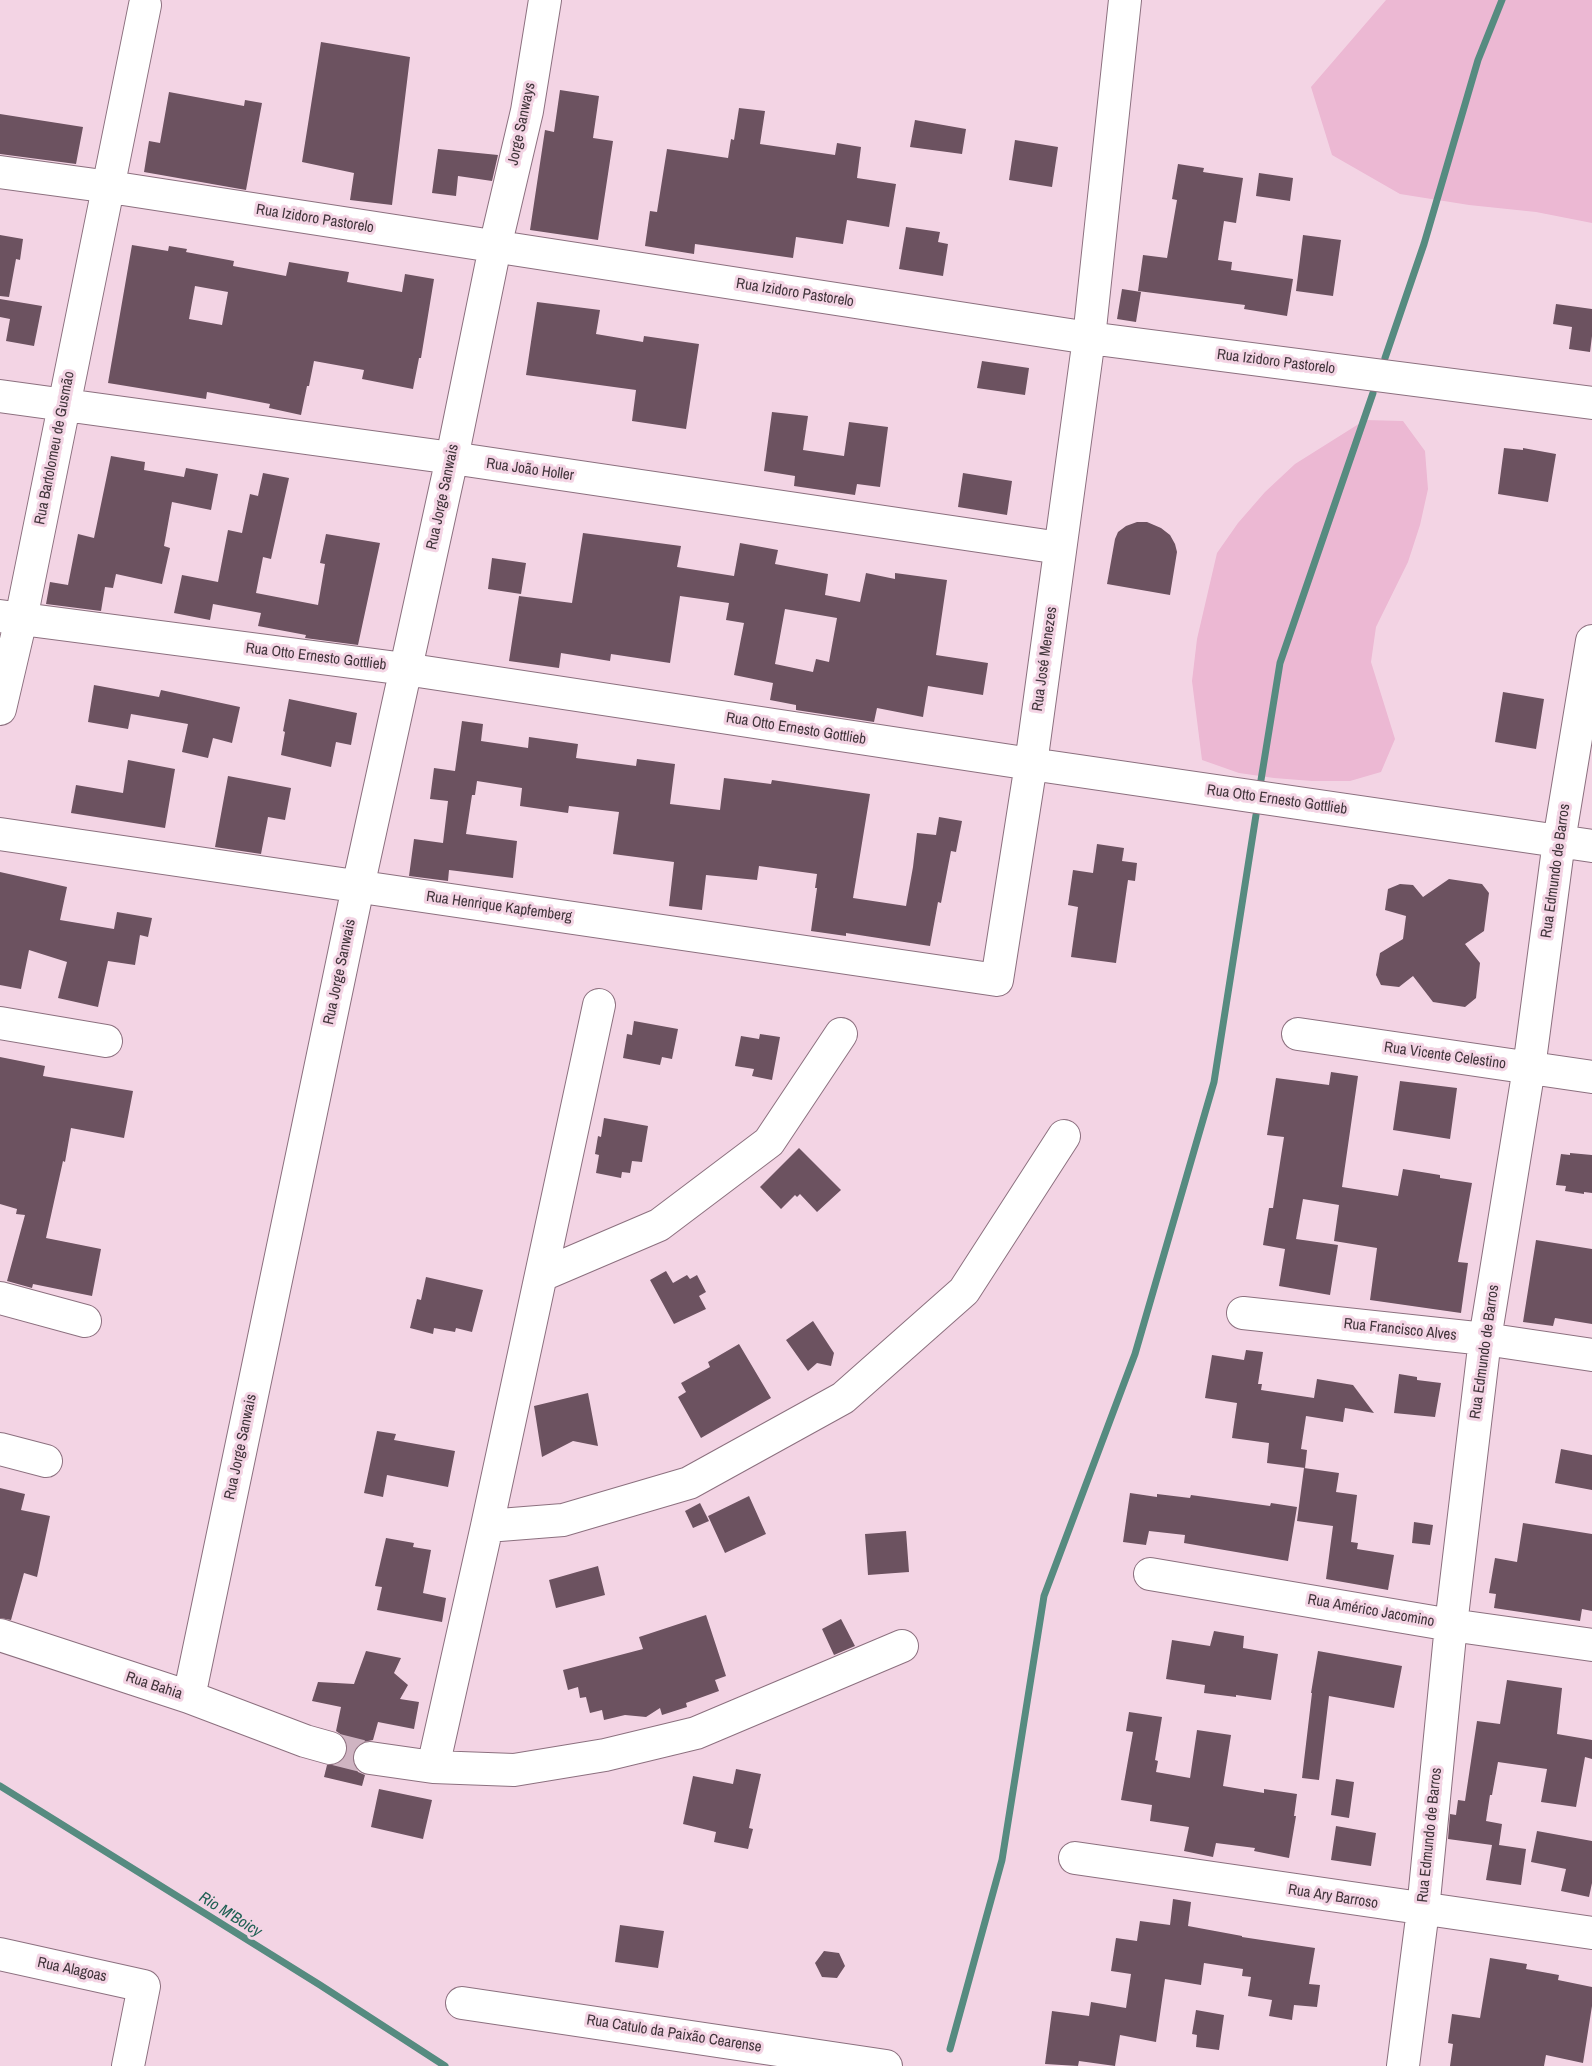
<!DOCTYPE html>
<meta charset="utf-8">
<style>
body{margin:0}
canvas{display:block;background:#f3d4e4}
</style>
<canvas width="1592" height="2066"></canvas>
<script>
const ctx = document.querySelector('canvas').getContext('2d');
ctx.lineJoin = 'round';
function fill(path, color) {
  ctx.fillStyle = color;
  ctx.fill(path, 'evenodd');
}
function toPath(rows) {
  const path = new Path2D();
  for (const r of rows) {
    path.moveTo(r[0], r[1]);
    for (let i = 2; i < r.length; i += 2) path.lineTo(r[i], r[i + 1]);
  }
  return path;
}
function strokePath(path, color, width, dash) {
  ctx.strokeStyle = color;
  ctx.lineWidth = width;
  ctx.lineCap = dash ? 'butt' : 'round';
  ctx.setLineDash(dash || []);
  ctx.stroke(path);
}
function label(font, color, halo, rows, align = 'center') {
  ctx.font = font + ' "Archivo Narrow",sans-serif';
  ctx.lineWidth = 6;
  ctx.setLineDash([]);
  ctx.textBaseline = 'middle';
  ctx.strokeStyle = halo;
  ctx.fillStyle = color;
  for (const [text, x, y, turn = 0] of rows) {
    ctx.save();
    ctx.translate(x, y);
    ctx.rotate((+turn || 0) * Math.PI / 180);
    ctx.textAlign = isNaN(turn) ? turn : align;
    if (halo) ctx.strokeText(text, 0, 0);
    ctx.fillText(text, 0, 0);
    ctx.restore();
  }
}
fill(toPath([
 [1386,0,1592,0,1592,223,1536,212,1469,205,1400,194,1332,155,1311,87],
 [1365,420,1403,421,1425,451,1428,489,1420,525,1408,562,1376,627,1371,662,1395,739,1381,772,1350,781,1312,781,1274,778,1239,773,1202,760,1192,681,1197,639,1217,553,1238,523,1265,492,1295,464]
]), '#ecb8d3');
strokePath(toPath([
 [1385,358,1424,244,1478,60,1502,0],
 [1261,780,1280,663,1373,393],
 [0,1786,320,1985,445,2066],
 [950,2049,1002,1860,1044,1596,1135,1354,1214,1082,1256,815]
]), '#568b80', 7);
fill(toPath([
 [321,42,410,57,392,205,350,200,354,173,302,162],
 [560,90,599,96,593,138,613,141,598,240,530,230,545,130,554,132],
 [169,92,244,106,245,100,262,103,246,190,144,172,149,141,160,143],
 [739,108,765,111,760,144,835,155,837,143,861,147,857,178,896,184,889,227,847,220,843,244,796,237,793,258,695,244,694,254,645,246,650,211,657,212,667,149,728,158,731,139,734,140],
 [0,114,83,127,76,164,0,154],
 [915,120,966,129,962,154,910,147],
 [1015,140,1058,147,1052,187,1009,180],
 [438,149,498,155,492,181,458,176,456,196,432,193],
 [1178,164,1204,168,1203,172,1243,178,1236,223,1224,221,1218,260,1232,262,1231,270,1293,279,1287,316,1244,309,1245,305,1138,291,1143,255,1167,258,1177,200,1172,199],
 [1259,173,1293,178,1290,201,1256,196],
 [906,227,940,232,938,242,948,244,943,276,899,269],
 [0,235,23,239,20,260,16,259,9,297,0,296],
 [1303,235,1341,240,1333,296,1296,291],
 [132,245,168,251,169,246,187,249,186,252,234,261,233,266,286,276,289,262,330,269,349,272,347,282,402,292,405,274,434,279,421,358,419,358,413,389,362,379,364,370,314,361,309,386,307,386,301,415,269,408,270,404,207,392,206,399,108,383],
 [195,286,228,292,222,325,189,319],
 [1122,289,1141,292,1136,322,1117,319],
 [0,299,42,306,34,346,6,341,10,319,0,317],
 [537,302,600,310,596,334,643,342,644,336,699,344,686,429,632,421,636,390,526,375],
 [1556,304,1592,309,1592,336,1590,352,1569,349,1572,327,1553,324],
 [982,361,1029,368,1025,395,977,388],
 [772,412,808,416,803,450,844,456,849,422,888,427,880,487,857,484,855,495,794,486,795,476,764,471],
 [1504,448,1523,450,1523,448,1556,454,1548,502,1498,494],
 [111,456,145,462,144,470,184,477,186,468,218,474,211,510,172,502,164,546,170,548,162,584,116,574,113,588,105,587,101,611,46,604,50,582,68,585,78,534,94,538],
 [263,473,289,478,271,559,263,557,256,593,318,605,325,564,320,563,326,534,380,543,358,645,305,638,306,635,258,626,261,613,213,604,210,620,174,613,182,575,218,582,228,530,242,533,250,494,258,496],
 [963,473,1012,481,1007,515,958,507],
 [1137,522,1147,522,1161,528,1170,535,1175,544,1177,552,1170,595,1107,584,1115,539,1118,532,1126,526],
 [583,533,681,546,677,567,734,576,740,543,778,550,775,564,828,574,825,595,860,602,866,573,895,579,895,573,947,580,936,655,988,663,983,695,928,686,923,717,877,708,874,722,796,710,796,705,770,700,773,683,734,675,744,623,726,620,729,603,680,596,670,663,611,654,610,661,561,653,559,668,509,661,519,596,572,603],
 [785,609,837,618,829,662,816,659,813,672,775,664],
 [492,558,526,563,521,594,488,589],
 [94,685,159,697,161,690,240,707,232,743,213,738,208,758,182,752,188,724,131,714,128,729,88,722],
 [1503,692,1544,699,1536,749,1495,742],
 [289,699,357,713,351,745,336,742,331,767,281,755,285,732,283,731],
 [462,721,483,724,481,741,528,748,529,737,578,744,576,758,636,766,637,759,675,764,670,804,720,810,724,778,771,784,772,780,870,794,853,898,906,906,913,867,917,833,936,835,939,817,962,821,956,852,951,851,941,903,938,902,930,946,846,933,846,936,811,931,817,888,815,888,817,874,759,866,757,880,706,875,702,910,669,906,674,862,613,854,619,812,569,806,568,813,520,806,522,788,477,781,475,795,472,795,466,834,517,841,513,878,449,870,448,881,409,876,414,839,443,843,448,801,430,799,434,768,455,771],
 [128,760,175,769,165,828,71,813,76,785,123,793],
 [228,776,291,788,285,820,268,817,261,854,215,847],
 [1097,844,1124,848,1122,861,1137,863,1135,881,1128,880,1116,963,1071,957,1078,907,1068,905,1073,870,1093,873],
 [0,872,67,887,60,920,114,929,117,912,152,918,148,937,140,935,135,965,108,961,98,1007,58,998,67,962,29,950,21,989,0,985],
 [1449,879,1482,884,1489,893,1484,931,1465,944,1480,963,1476,998,1465,1007,1433,1002,1413,976,1399,987,1381,985,1376,975,1380,953,1403,939,1406,916,1385,910,1388,889,1400,884,1413,885,1423,897],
 [634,1021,678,1029,672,1059,662,1057,660,1065,623,1058,627,1034,632,1035],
 [760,1034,780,1037,772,1080,752,1076,754,1069,735,1066,741,1036,759,1039],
 [0,1057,45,1066,43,1076,133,1091,124,1138,71,1128,65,1162,63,1161,46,1238,101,1249,92,1296,33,1284,32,1288,7,1281,25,1215,16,1214,17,1209,0,1204],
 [1331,1072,1358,1076,1342,1187,1398,1196,1403,1169,1440,1175,1440,1178,1472,1183,1458,1262,1468,1263,1461,1313,1370,1300,1377,1248,1334,1241,1339,1205,1303,1199,1296,1239,1338,1245,1330,1295,1279,1286,1285,1249,1263,1245,1269,1208,1273,1208,1284,1137,1267,1135,1276,1078,1329,1085],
 [1400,1081,1457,1088,1450,1139,1393,1130],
 [604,1118,648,1126,642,1162,632,1161,630,1173,622,1172,621,1178,596,1173,599,1155,595,1154,598,1136,601,1137],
 [799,1148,841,1190,817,1212,800,1194,797,1197,795,1195,781,1209,760,1187],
 [1570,1153,1592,1155,1592,1193,1584,1192,1584,1194,1565,1191,1566,1186,1556,1185,1561,1154,1570,1155],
 [1536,1240,1592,1249,1592,1324,1555,1318,1553,1326,1523,1322],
 [666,1271,673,1283,687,1275,690,1279,697,1275,706,1292,699,1296,706,1309,674,1324,650,1280],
 [426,1277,483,1290,472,1332,456,1328,455,1332,434,1328,433,1334,410,1328,417,1299,421,1300],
 [813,1321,834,1353,831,1366,817,1363,808,1371,786,1340],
 [739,1344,771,1398,701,1438,678,1397,686,1392,681,1383,710,1367,708,1362],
 [1246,1350,1263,1352,1258,1384,1262,1384,1261,1390,1314,1398,1317,1379,1353,1385,1374,1413,1345,1408,1343,1422,1306,1416,1301,1449,1307,1450,1305,1468,1267,1463,1269,1443,1232,1438,1237,1403,1205,1398,1212,1355,1244,1360],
 [1399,1374,1417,1377,1417,1380,1441,1383,1435,1417,1394,1413],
 [588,1393,598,1446,573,1441,542,1457,534,1406],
 [377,1431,396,1434,394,1440,455,1451,448,1487,387,1475,383,1497,364,1493],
 [1561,1449,1592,1455,1592,1490,1555,1483],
 [1304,1468,1339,1473,1336,1492,1357,1495,1351,1542,1358,1543,1357,1549,1394,1555,1388,1590,1326,1579,1333,1526,1297,1521],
 [0,1488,25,1494,21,1510,50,1516,37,1577,24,1573,11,1620,0,1618],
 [1130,1493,1157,1497,1157,1494,1190,1498,1191,1495,1270,1506,1271,1503,1297,1507,1288,1561,1184,1543,1185,1535,1149,1531,1146,1545,1123,1542],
 [749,1496,766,1534,725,1553,708,1516],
 [700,1503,709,1521,693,1528,685,1511],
 [1414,1522,1433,1525,1430,1545,1412,1543],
 [1523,1523,1592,1534,1592,1611,1582,1609,1580,1621,1494,1608,1496,1594,1489,1593,1495,1558,1517,1562],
 [906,1531,909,1572,868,1575,865,1534],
 [386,1538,414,1543,413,1547,431,1550,423,1593,446,1598,442,1622,377,1610,382,1587,375,1586],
 [598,1566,605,1595,556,1608,549,1580],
 [706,1615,726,1676,715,1680,719,1691,686,1703,687,1707,662,1715,660,1708,646,1717,625,1715,604,1720,602,1710,590,1713,586,1697,580,1698,578,1687,568,1690,563,1670,643,1649,639,1637],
 [841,1619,855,1646,834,1655,822,1629],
 [1214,1631,1244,1636,1243,1648,1278,1654,1271,1700,1236,1695,1236,1697,1204,1693,1205,1685,1166,1679,1172,1640,1210,1646],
 [366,1651,401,1658,394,1673,408,1685,400,1699,419,1702,414,1729,378,1722,373,1740,363,1742,356,1747,352,1756,353,1764,358,1772,365,1775,362,1786,324,1777,327,1765,335,1765,343,1760,347,1752,348,1744,343,1736,336,1731,341,1707,312,1701,318,1682,354,1684],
 [1318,1651,1402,1666,1394,1708,1329,1696,1319,1780,1302,1778,1312,1693,1311,1693],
 [1507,1680,1562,1688,1557,1734,1592,1740,1592,1759,1585,1757,1576,1807,1541,1802,1547,1769,1498,1762,1492,1795,1490,1795,1486,1821,1502,1824,1499,1845,1526,1849,1521,1885,1486,1880,1492,1845,1448,1839,1450,1814,1456,1815,1458,1800,1465,1801,1477,1721,1500,1724],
 [1129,1712,1162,1717,1155,1760,1158,1761,1156,1772,1190,1778,1197,1730,1231,1735,1223,1786,1264,1793,1264,1789,1297,1794,1294,1816,1296,1816,1289,1858,1254,1851,1255,1848,1216,1843,1213,1857,1184,1851,1189,1827,1150,1821,1152,1805,1121,1800,1133,1732,1126,1731],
 [736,1769,761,1774,749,1828,753,1829,748,1849,714,1842,716,1832,683,1824,693,1776,733,1784],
 [1336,1779,1354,1782,1349,1818,1331,1815],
 [379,1789,432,1800,423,1839,371,1827],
 [1336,1826,1376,1833,1371,1866,1331,1860],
 [1537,1831,1592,1841,1592,1883,1589,1897,1561,1891,1566,1869,1531,1862],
 [1173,1899,1191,1902,1188,1926,1242,1936,1242,1937,1315,1948,1309,1984,1320,1985,1317,2007,1294,2005,1292,2020,1269,2016,1272,2000,1248,1996,1251,1977,1242,1976,1243,1969,1204,1963,1201,1985,1165,1979,1156,2042,1120,2035,1115,2066,1079,2061,1078,2066,1045,2064,1052,2011,1089,2016,1091,2002,1126,2008,1131,1974,1111,1971,1116,1938,1137,1941,1140,1921,1170,1925],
 [620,1925,664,1931,658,1968,615,1962],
 [824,1951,839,1953,845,1966,837,1978,822,1977,815,1963],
 [1490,1958,1527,1964,1526,1969,1559,1975,1558,1980,1592,1987,1592,2006,1583,2063,1546,2055,1544,2066,1450,2066,1453,2044,1448,2043,1452,2014,1480,2018],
 [1196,2010,1224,2015,1219,2050,1196,2047,1197,2035,1192,2034]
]), '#6c5260');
strokePath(toPath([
 [330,1748,370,1758]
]), '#cfb4c2', 32, [32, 16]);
const minor = toPath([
 [0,172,110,187,1089,338,1592,403],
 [0,396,452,458,1060,548],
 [0,616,405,669,1031,764,1592,846],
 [0,709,21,619,145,5],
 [0,834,997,980,1031,764,1089,338,1125,0],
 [0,1023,106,1041],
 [1298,1034,1592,1077],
 [542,1275,659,1225,769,1142,841,1034],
 [0,1298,85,1321],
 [1243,1313,1485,1339,1592,1355],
 [0,1449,46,1461],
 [487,1526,563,1520,689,1483,843,1398,964,1291,1064,1136],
 [1150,1574,1451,1625,1592,1645],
 [0,1635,189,1697,305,1741,330,1748],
 [189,1697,358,887,452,458,495,247,527,111,545,0],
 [370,1758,433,1767,514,1770,605,1755,696,1733,902,1646],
 [433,1767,487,1526,599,1005],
 [1075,1858,1592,1933],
 [0,1954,144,1986,128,2066],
 [462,2003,886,2066],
 [1403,2066,1423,1910,1451,1625,1485,1339,1529,1068,1559,841,1592,641]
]);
strokePath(minor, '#8c707f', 34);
strokePath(minor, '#fff', 32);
label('15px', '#40343a', '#f3d4e4', [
 ["Jorge Sanways",522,124,-78],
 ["Rua Izidoro Pastorelo",315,219,9],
 ["Rua Izidoro Pastorelo",795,293,9],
 ["Rua Izidoro Pastorelo",1276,362,7],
 ["Rua Bartolomeu de Gusmão",55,448,-79],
 ["Rua João Holler",530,470,8],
 ["Rua Jorge Sanwais",443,497,-78],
 ["Rua Otto Ernesto Gottlieb",316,657,7],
 ["Rua José Menezes",1045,659,-82],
 ["Rua Otto Ernesto Gottlieb",796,729,9],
 ["Rua Otto Ernesto Gottlieb",1277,800,8],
 ["Rua Edmundo de Barros",1556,871,-82],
 ["Rua Henrique Kapfemberg",499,907,8],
 ["Rua Jorge Sanwais",340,972,-78],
 ["Rua Vicente Celestino",1445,1056,8],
 ["Rua Francisco Alves",1400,1330,6],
 ["Rua Edmundo de Barros",1485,1352,-82],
 ["Rua Jorge Sanwais",241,1447,-78],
 ["Rua Américo Jacomino",1371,1611,10],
 ["Rua Bahia",154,1686,18],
 ["Rua Edmundo de Barros",1430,1835,-84],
 ["Rua Ary Barroso",1333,1897,9],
 ["Rua Alagoas",72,1970,12],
 ["Rua Catulo da Paixão Cearense",674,2034,9]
]);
label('italic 16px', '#1e6053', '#f3d4e4', [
 ["Rio M'Boicy",230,1915,32]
]);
</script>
